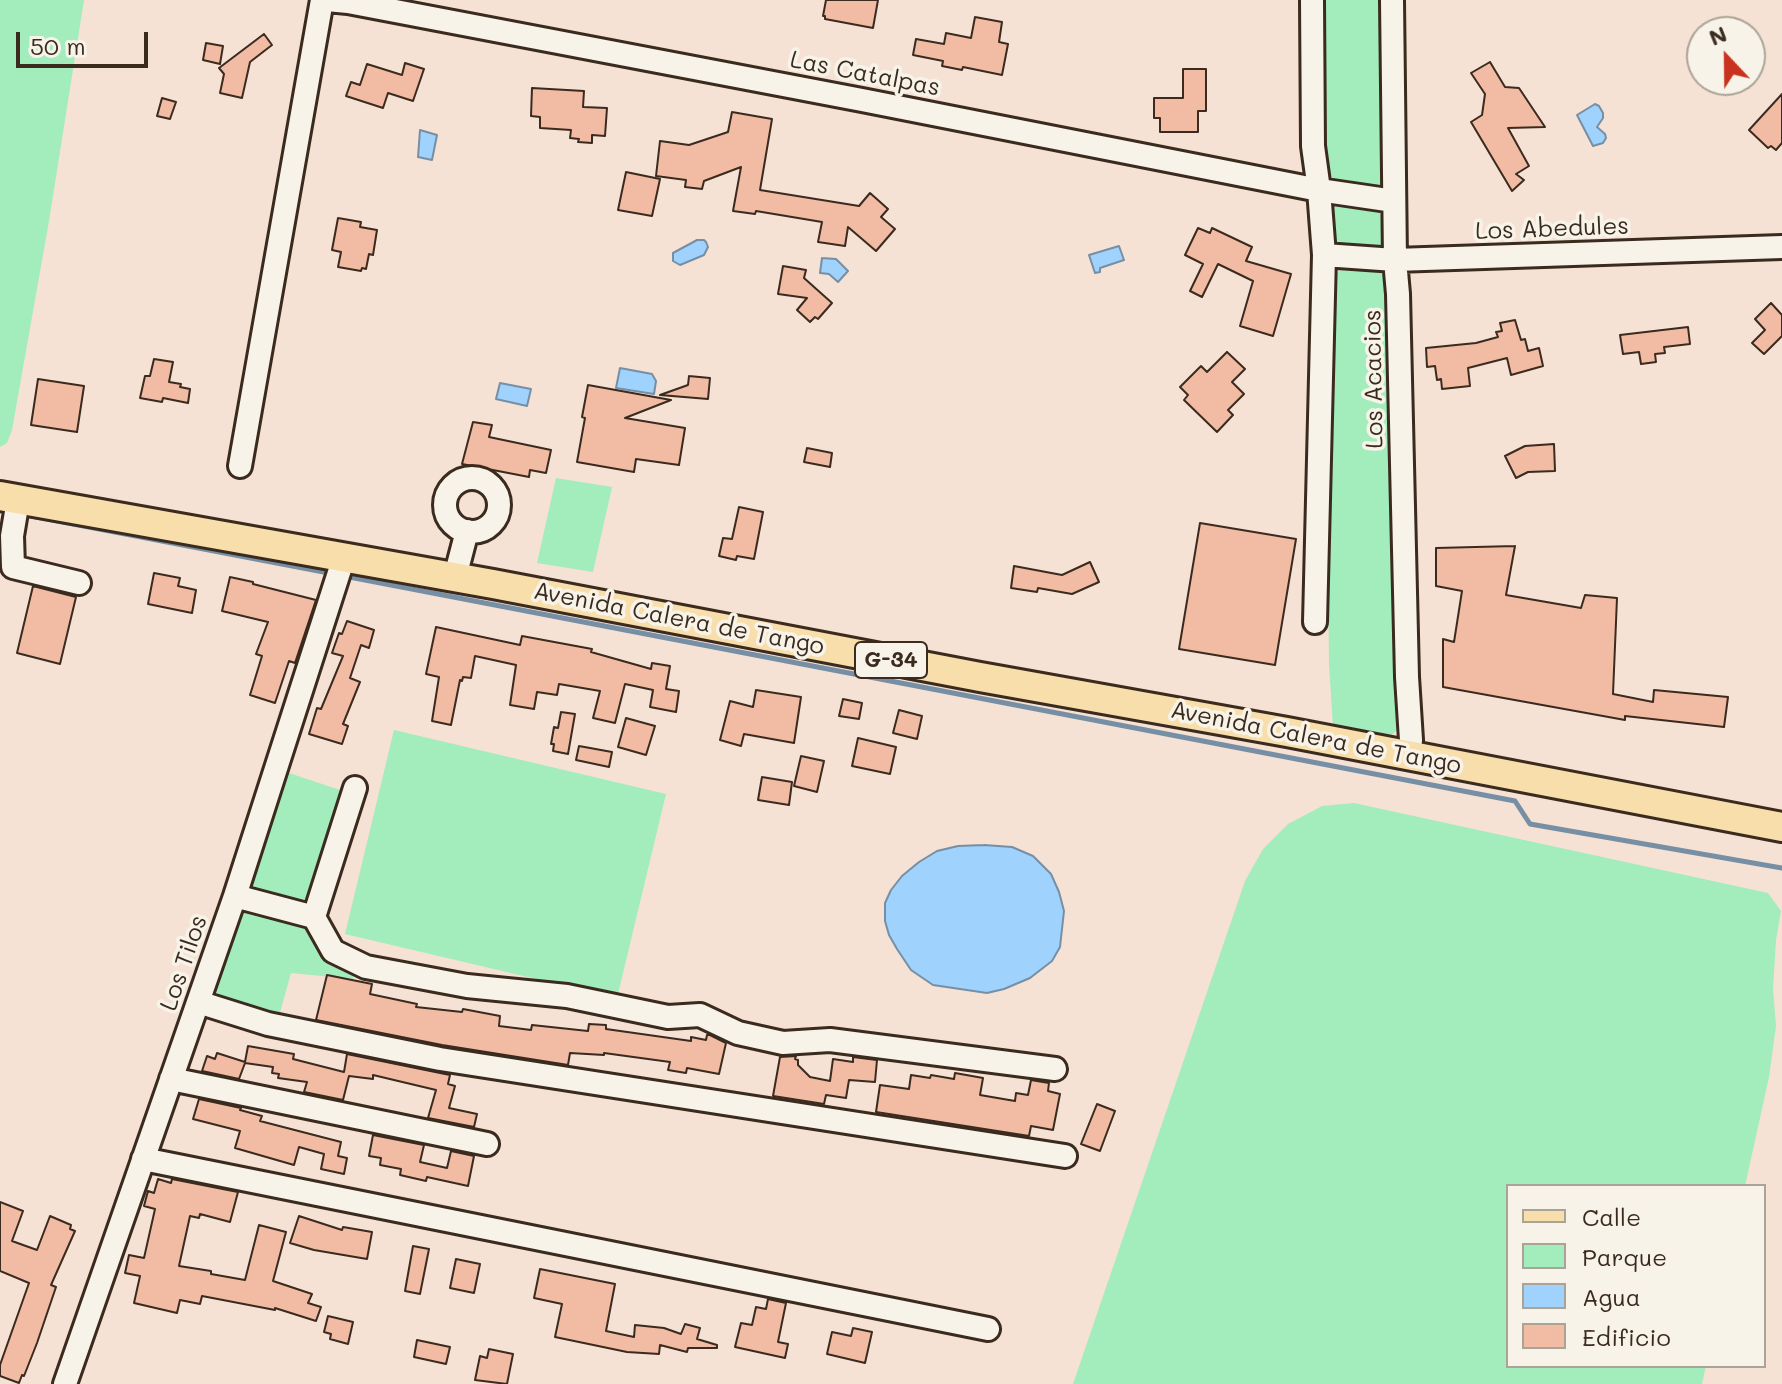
<!DOCTYPE html>
<style>
body{margin:0}
#map{position:relative;width:1782px;height:1384px;overflow:hidden;background:#f5e2d4;font-family:Mali,sans-serif}
canvas{display:block}
.legend{position:absolute;left:1506px;top:1184px;width:260px;height:184px;box-sizing:border-box;background:#f7f3e8;border:2px solid #aca397;margin:0;padding:10px 14px;list-style:none;font-size:24px;color:#3b2a1e}
.legend li{display:flex;align-items:center;gap:16px;height:40px}
.legend b{width:40px;border:2px solid #aca397}
.north{position:absolute;left:1686px;top:16px;width:80px;height:80px;box-sizing:border-box;background:#f7f3e8;border:2px solid #aca397;border-radius:50%;rotate:338deg;font-size:22px;font-weight:700;line-height:32px;text-align:center;color:#3b2a1e}
.north::after{content:'';display:block;margin:auto;width:28px;height:36px;background:#c8321e;clip-path:polygon(50% 0,100% 100%,50% 72%,0 100%)}
.scale{position:absolute;left:16px;top:32px;width:132px;height:36px;box-sizing:border-box;border:4px solid #3b2a1e;border-top:0;padding-left:10px;font-size:24px;line-height:28px;white-space:nowrap;color:#3b2a1e;-webkit-text-stroke:6px #f7f3e8;paint-order:stroke}
</style>
<div id="map">
<canvas width="1782" height="1384"></canvas>
<ul class="legend">
<li><b style="height:10px;background:#f8deab"></b>Calle</li>
<li><b style="height:22px;background:#a3ecbb"></b>Parque</li>
<li><b style="height:22px;background:#9fd2fd"></b>Agua</li>
<li><b style="height:22px;background:#f1bba4"></b>Edificio</li>
</ul>
<div class="north">N</div>
<div class="scale">50 m</div>
</div>
<script>
const ctx = document.querySelector('canvas').getContext('2d');
ctx.lineJoin = 'round';
function fill(path, color) {
  ctx.fillStyle = color;
  ctx.fill(path, 'evenodd');
}
function toPath(rows) {
  const path = new Path2D();
  for (const r of rows) {
    if (r.length === 3) {
      path.moveTo(r[0] + r[2], r[1]);
      path.arc(r[0], r[1], r[2], 0, 2 * Math.PI);
      continue;
    }
    path.moveTo(r[0], r[1]);
    for (let i = 2; i < r.length; i += 2) path.lineTo(r[i], r[i + 1]);
  }
  return path;
}
function strokePath(path, color, width, dash) {
  ctx.strokeStyle = color;
  ctx.lineWidth = width;
  ctx.lineCap = dash ? 'butt' : 'round';
  ctx.setLineDash(dash || []);
  ctx.stroke(path);
}
function label(font, color, halo, rows, align = 'center') {
  ctx.font = font + ' Mali,sans-serif';
  ctx.lineWidth = 7;
  ctx.setLineDash([]);
  ctx.textBaseline = 'middle';
  ctx.strokeStyle = halo;
  ctx.fillStyle = color;
  for (const [text, x, y, turn = 0] of rows) {
    ctx.save();
    ctx.translate(x, y);
    ctx.rotate((+turn || 0) * Math.PI / 180);
    ctx.textAlign = isNaN(turn) ? turn : align;
    if (halo) ctx.strokeText(text, 0, 0);
    ctx.fillText(text, 0, 0);
    ctx.restore();
  }
}
fill(toPath([
 [0,0,84,0,49,221,12,430,7,443,0,447],
 [1315,0,1387,0,1391,180,1383,189,1330,182,1326,178],
 [1340,204,1371,207,1378,211,1386,219,1388,245,1379,250,1337,245,1332,243,1330,209],
 [1352,264,1375,268,1389,279,1400,727,1393,734,1386,737,1333,727,1329,664,1325,290,1332,275],
 [556,478,612,487,593,572,537,563],
 [394,730,666,794,617,998,345,934],
 [289,773,343,791,307,924,323,957,354,966,353,979,291,973,279,1016,249,1010,215,992],
 [1354,803,1768,893,1781,911,1776,940,1773,989,1776,1026,1769,1077,1745,1186,1508,1186,1508,1366,1706,1366,1702,1384,1073,1384,1245,881,1263,849,1288,824,1322,806]
]), '#a3ecbb');
const water = toPath([
 [1595,104,1599,106,1603,113,1603,118,1597,127,1605,134,1606,138,1603,143,1593,146,1577,115,1595,104],
 [420,130,437,135,432,160,418,157,420,130],
 [697,240,704,240,706,242,708,247,704,255,680,265,673,261,673,253,697,240],
 [1119,246,1124,260,1100,268,1100,272,1095,273,1089,255,1119,246],
 [822,258,836,259,848,271,838,282,829,274,820,273,822,258],
 [620,368,652,374,656,381,654,394,616,388,620,368],
 [500,383,531,389,527,406,496,399,500,383],
 [984,845,1012,847,1033,856,1051,874,1059,892,1064,911,1060,947,1052,961,1030,978,1004,989,987,993,933,985,911,970,897,949,889,935,885,921,885,903,891,890,902,876,919,862,937,851,958,846,984,845]
]);
fill(water, '#9fd2fd');
strokePath(water, '#778fa4', 2);
strokePath(toPath([
 [26,515,334,574],
 [344,576,1515,801,1530,824,1782,868]
]), '#778fa4', 5);
const building = toPath([
 [826,0,878,0,873,28,825,19,825,16,823,16,826,0],
 [975,17,1002,22,999,42,1008,44,1002,75,963,67,962,70,942,66,943,61,913,55,916,39,944,44,946,33,971,38,975,17],
 [264,34,272,45,250,62,242,98,220,93,224,74,219,68,264,34],
 [206,43,223,46,220,64,203,60,206,43],
 [1490,62,1505,87,1519,88,1545,127,1508,128,1529,166,1516,174,1524,180,1512,191,1471,122,1482,115,1485,94,1471,73,1490,62],
 [405,63,424,69,413,101,388,93,383,108,346,96,351,82,360,85,367,64,402,75,405,63],
 [1183,69,1206,69,1206,111,1198,111,1198,132,1160,132,1160,118,1154,118,1154,98,1183,98,1183,69],
 [532,88,584,91,583,107,607,108,605,136,592,135,592,143,578,142,579,139,570,138,571,130,540,128,540,117,531,116,532,88],
 [1782,94,1782,143,1776,150,1771,146,1768,148,1749,130,1782,94],
 [162,98,176,102,170,119,157,116,162,98],
 [732,112,772,119,760,190,859,206,870,193,888,209,881,217,895,229,876,251,848,227,845,246,818,242,822,222,756,211,755,214,733,211,741,167,704,181,702,189,685,187,686,180,656,176,660,141,689,145,728,132,732,112],
 [626,172,660,179,652,216,618,210,626,172],
 [338,218,361,222,360,227,377,230,373,255,369,254,366,269,362,268,361,271,338,267,341,252,332,250,338,218],
 [1198,228,1210,233,1212,228,1252,247,1246,261,1291,274,1273,336,1240,326,1253,281,1218,264,1202,297,1190,291,1203,264,1185,255,1198,228],
 [783,266,806,270,804,278,832,303,818,319,815,317,810,322,797,310,807,298,778,294,783,266],
 [1771,303,1782,315,1782,336,1764,354,1752,343,1765,330,1755,319,1771,303],
 [1515,320,1521,340,1525,339,1528,351,1539,348,1543,366,1511,375,1507,358,1468,368,1470,386,1442,389,1441,379,1437,380,1435,366,1427,367,1426,348,1476,343,1498,337,1496,332,1502,331,1500,323,1515,320],
 [1688,327,1690,344,1664,347,1665,353,1655,354,1656,362,1641,364,1639,352,1623,354,1620,335,1688,327],
 [1227,352,1245,369,1232,382,1244,394,1228,410,1233,415,1217,432,1184,400,1188,395,1180,387,1201,366,1207,372,1227,352],
 [154,359,173,362,169,382,181,384,180,387,190,389,188,403,163,398,162,402,140,398,145,376,150,376,154,359],
 [689,376,710,378,708,399,660,395,688,385,689,376],
 [38,379,84,386,77,432,31,425,38,379],
 [588,385,671,400,625,418,685,428,679,465,636,459,634,472,577,462,585,418,582,417,588,385],
 [473,422,492,425,489,437,551,450,546,473,530,470,529,477,462,464,473,422],
 [1554,444,1555,471,1528,472,1516,478,1505,456,1525,446,1554,444],
 [807,448,832,453,830,467,804,462,807,448],
 [739,507,763,512,754,559,737,556,736,560,719,556,723,538,732,539,739,507],
 [1200,523,1296,539,1275,665,1179,649,1200,523],
 [1515,546,1506,595,1581,608,1585,595,1617,598,1613,694,1653,702,1654,690,1728,697,1724,727,1625,716,1625,720,1443,687,1443,639,1454,642,1462,591,1436,586,1436,548,1515,546],
 [1090,562,1099,582,1072,594,1038,588,1037,592,1011,588,1014,566,1062,575,1090,562],
 [154,573,180,578,178,586,196,590,192,613,148,604,154,573],
 [230,577,253,582,253,584,316,600,295,663,289,661,275,703,250,695,262,656,256,654,268,622,222,611,230,577],
 [33,586,76,597,60,664,17,653,33,586],
 [347,621,374,630,369,648,361,645,350,678,360,682,343,724,348,726,342,744,309,734,317,708,321,709,343,656,332,653,339,633,342,634,347,621],
 [436,627,520,645,522,636,592,649,591,652,651,669,652,663,670,666,666,689,679,691,676,712,650,707,653,690,625,684,615,723,593,718,600,691,559,684,557,695,537,692,534,709,510,705,516,665,475,656,471,678,463,677,462,681,460,680,451,725,432,721,439,677,426,674,436,627],
 [756,690,801,697,794,743,744,734,741,746,720,740,730,701,753,707,756,690],
 [843,699,862,703,859,719,839,716,843,699],
 [899,710,922,716,917,739,893,733,899,710],
 [561,712,575,714,568,754,553,751,554,744,551,744,554,727,558,728,561,712],
 [626,718,655,726,646,755,618,747,626,718],
 [858,738,896,747,890,774,852,766,858,738],
 [579,746,612,752,609,767,576,760,579,746],
 [801,756,824,761,817,792,794,786,801,756],
 [762,777,792,782,789,805,758,800,762,777],
 [327,975,372,984,370,994,417,1004,416,1007,462,1012,463,1009,500,1016,499,1026,531,1030,532,1025,588,1031,589,1024,606,1025,606,1029,691,1041,691,1037,706,1040,707,1035,710,1035,726,1043,719,1074,687,1068,686,1073,668,1070,670,1062,604,1053,604,1055,570,1053,568,1065,442,1045,316,1020,327,975],
 [248,1046,294,1054,293,1059,344,1072,347,1054,450,1075,448,1084,455,1086,449,1108,477,1114,474,1127,428,1118,436,1090,373,1075,373,1079,349,1076,343,1100,304,1092,307,1082,278,1078,279,1074,272,1073,273,1067,245,1063,239,1079,202,1071,207,1056,215,1059,217,1053,245,1062,248,1046],
 [796,1056,795,1059,798,1060,798,1065,810,1077,830,1081,833,1059,853,1062,853,1057,877,1060,875,1082,849,1080,846,1098,826,1095,824,1104,773,1096,780,1057,796,1056],
 [955,1073,983,1078,980,1095,1015,1101,1016,1093,1028,1095,1031,1080,1049,1083,1048,1091,1060,1094,1053,1130,1031,1126,1029,1136,876,1112,880,1085,909,1089,911,1075,930,1078,931,1075,954,1079,955,1073],
 [199,1099,241,1108,240,1110,262,1116,260,1121,341,1142,338,1156,347,1158,344,1174,321,1169,324,1154,299,1147,294,1165,235,1148,240,1131,193,1119,199,1099],
 [1097,1104,1115,1111,1100,1151,1081,1144,1097,1104],
 [373,1135,424,1145,420,1162,447,1168,451,1151,474,1156,468,1186,427,1177,426,1181,400,1175,401,1169,380,1165,381,1158,369,1156,373,1135],
 [158,1179,171,1183,172,1179,238,1192,230,1222,200,1214,199,1218,190,1216,179,1266,211,1271,211,1274,245,1280,259,1225,286,1232,273,1281,312,1294,308,1303,321,1307,316,1321,275,1308,275,1310,202,1296,200,1304,180,1300,177,1313,134,1303,140,1276,125,1273,129,1255,144,1258,155,1209,144,1206,148,1191,154,1193,158,1179],
 [0,1202,23,1211,12,1241,37,1250,50,1216,71,1225,70,1229,75,1231,51,1285,56,1287,37,1343,24,1376,22,1375,19,1383,0,1376,0,1365,29,1283,0,1271,0,1202],
 [299,1216,342,1230,343,1227,372,1232,367,1259,314,1250,290,1243,299,1216],
 [413,1246,429,1249,420,1294,405,1291,413,1246],
 [456,1259,480,1264,474,1293,450,1288,456,1259],
 [540,1269,615,1284,606,1331,634,1337,635,1325,664,1328,681,1334,685,1324,700,1328,697,1339,717,1345,717,1348,688,1348,687,1352,660,1345,659,1354,627,1352,555,1337,562,1304,534,1298,540,1269],
 [768,1299,786,1303,778,1342,788,1344,785,1358,735,1347,741,1323,752,1325,756,1307,766,1309,768,1299],
 [328,1316,353,1322,348,1344,330,1339,331,1334,324,1332,328,1316],
 [853,1328,872,1332,865,1363,827,1354,832,1332,851,1336,853,1328],
 [417,1340,450,1347,446,1364,414,1357,417,1340],
 [489,1349,513,1354,507,1384,475,1380,480,1356,487,1358,489,1349]
]);
fill(building, '#f1bba4');
strokePath(building, '#3b2a1e', 2);
const minor = toPath([
 [327,0,348,2,862,100,1319,190,1394,201],
 [1312,0,1313,146,1319,190,1324,255,1315,622],
 [1392,0,1395,260,1398,294,1407,677,1411,740,1409,756],
 [1324,255,1395,260,1782,247],
 [240,466,322,0],
 [472,505,27],
 [18,500,12,536,13,567,79,583],
 [455,577,467,531],
 [235,896,314,917,333,951,366,967,467,986,567,996,668,1017,700,1015,738,1033,783,1043,830,1040,1055,1069],
 [314,917,355,788],
 [198,1002,268,1024,440,1059,1065,1156],
 [171,1079,487,1144],
 [143,1159,988,1329],
 [65,1384,235,896,344,557]
]);
const major = toPath([
 [0,496,493,584,980,677,1287,732,1782,827]
]);
strokePath(minor, '#3b2a1e', 28);
strokePath(major, '#3b2a1e', 34);
strokePath(minor, '#f7f3e8', 22);
strokePath(major, '#f8deab', 28);
for (const [x, y, w] of [
 [891,660,72]
]) {
  const box = new Path2D();
  box.roundRect(x - w / 2, y - 18, w, 36, 6);
  ctx.fillStyle = '#f7f3e8';
  ctx.fill(box);
  strokePath(box, '#3b2a1e', 2);
}
label('bold 22px', '#3b2a1e', null, [
 ["G-34",891,660]
]);
label('24px', '#3b2a1e', '#f7f3e8', [
 ["Las Catalpas",865,74,11],
 ["Los Abedules",1552,229,-2],
 ["Los Acacios",1374,379,-91],
 ["Avenida Calera de Tango",679,619,11],
 ["Avenida Calera de Tango",1316,738,11],
 ["Los Tilos",184,963,-71]
]);
</script>
